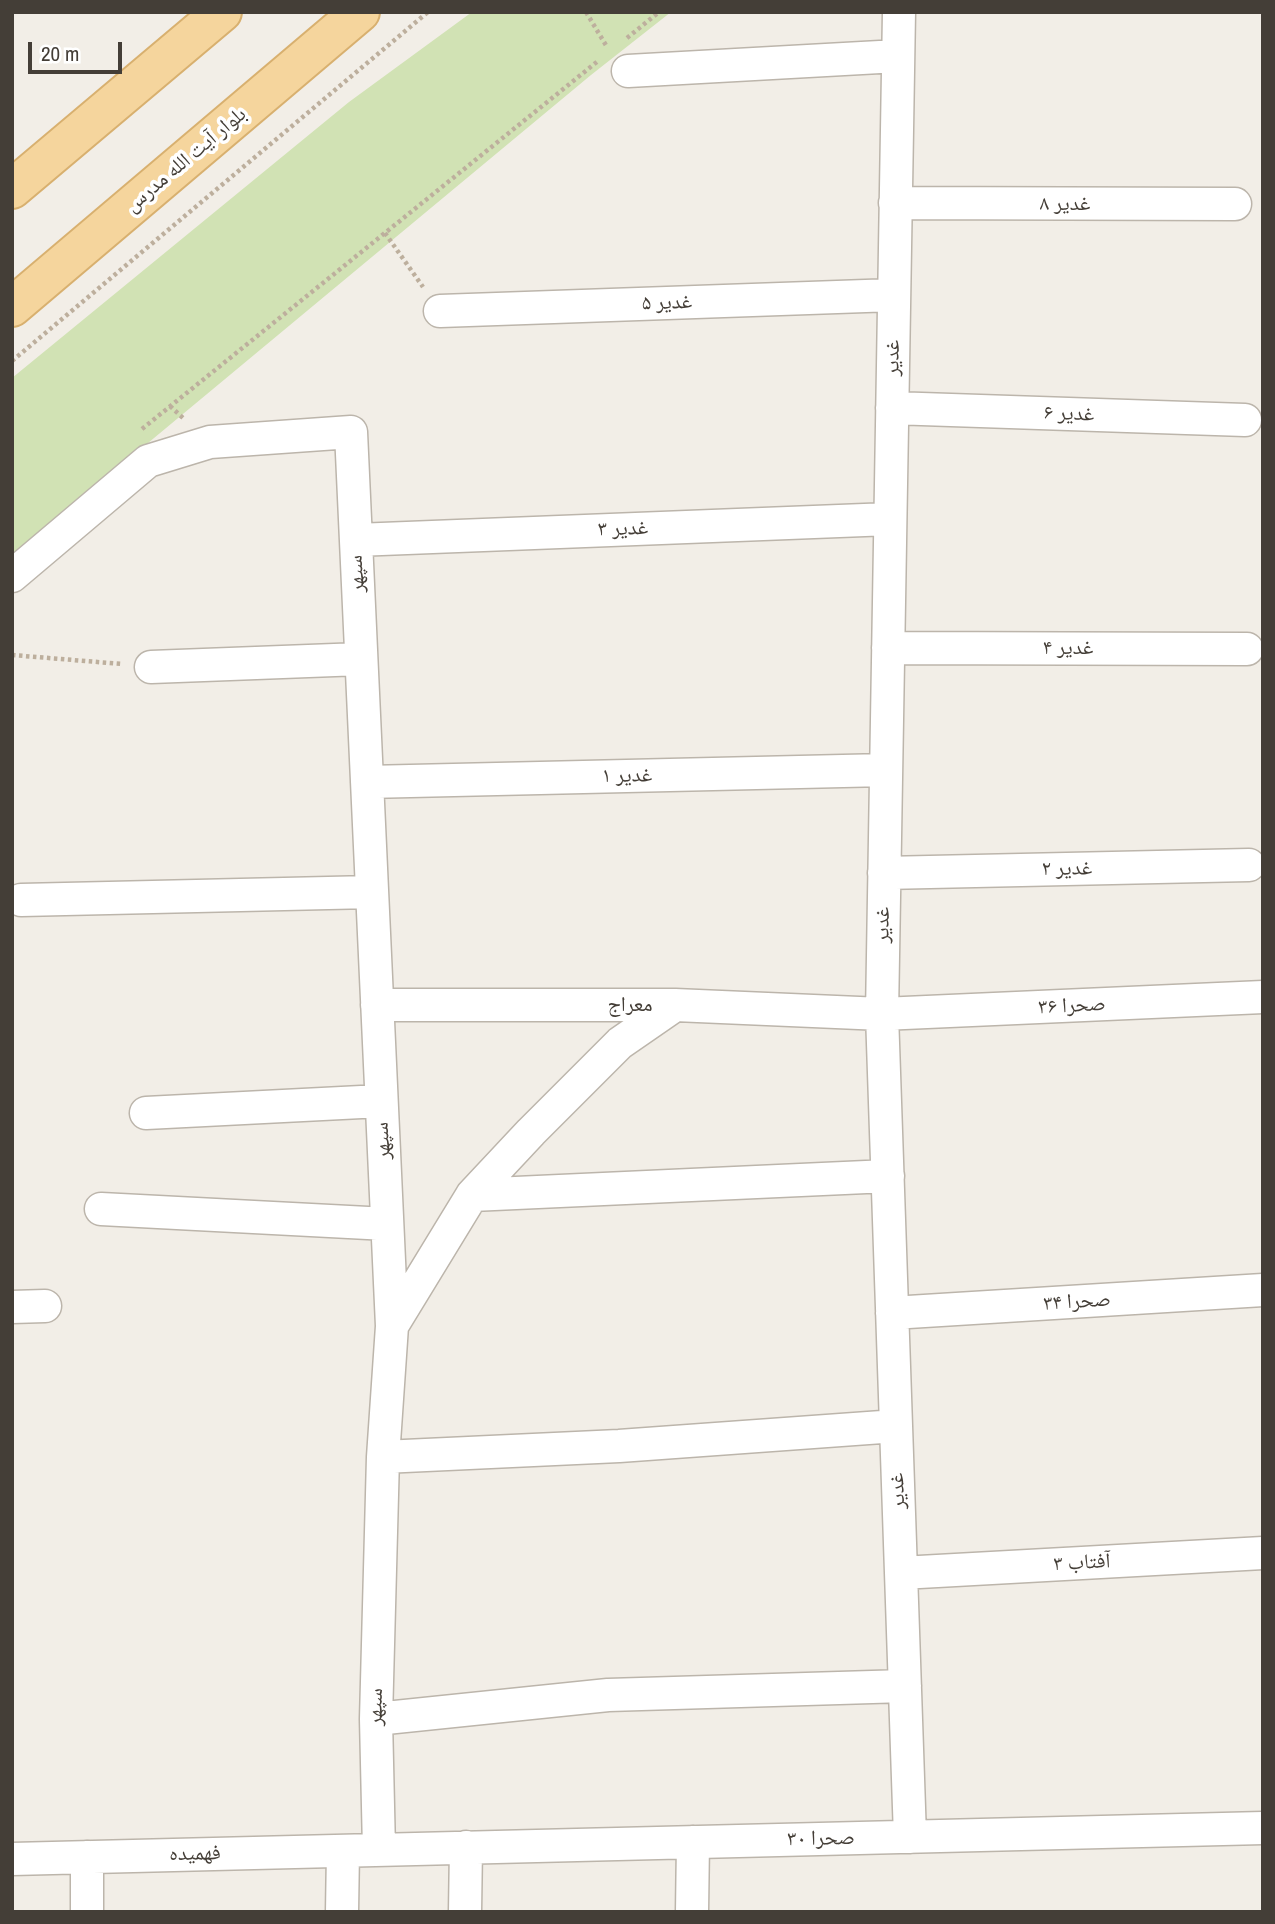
<!DOCTYPE html>
<meta charset="utf-8">
<style>
body{margin:0}
#map{position:relative;width:1275px;height:1924px;overflow:hidden;background:#f2eee7;font-family:"Archivo Narrow",sans-serif}
canvas{display:block}
.frame{position:absolute;inset:0;border:14px solid #443e37;pointer-events:none}
.scale{position:absolute;left:28px;top:42px;width:94px;height:32px;box-sizing:border-box;border:4px solid #443e37;border-top:0;padding-left:9px;font-size:21px;line-height:24px;white-space:nowrap;color:#443e37;-webkit-text-stroke:5px #fff;paint-order:stroke}
</style>
<div id="map">
<canvas width="1275" height="1924"></canvas>
<div class="frame"></div>
<div class="scale">20 m</div>
</div>
<script>
const ctx = document.querySelector('canvas').getContext('2d');
ctx.lineJoin = 'round';
function fill(path, color) {
  ctx.fillStyle = color;
  ctx.fill(path, 'evenodd');
}
function toPath(rows) {
  const path = new Path2D();
  for (const r of rows) {
    path.moveTo(r[0], r[1]);
    for (let i = 2; i < r.length; i += 2) path.lineTo(r[i], r[i + 1]);
  }
  return path;
}
function strokePath(path, color, width, dash) {
  ctx.strokeStyle = color;
  ctx.lineWidth = width;
  ctx.lineCap = dash ? 'butt' : 'round';
  ctx.setLineDash(dash || []);
  ctx.stroke(path);
}
function label(font, color, halo, rows, align = 'center') {
  ctx.font = font + ' "Archivo Narrow","Noto Naskh Arabic",sans-serif';
  ctx.lineWidth = 7;
  ctx.setLineDash([]);
  ctx.textBaseline = 'middle';
  ctx.strokeStyle = halo;
  ctx.fillStyle = color;
  for (const [text, x, y, turn = 0] of rows) {
    ctx.save();
    ctx.translate(x, y);
    ctx.rotate((+turn || 0) * Math.PI / 180);
    ctx.textAlign = isNaN(turn) ? turn : align;
    if (halo) ctx.strokeText(text, 0, 0);
    ctx.fillText(text, 0, 0);
    ctx.restore();
  }
}
fill(toPath([
 [472,12,671,12,591,75,12,556,12,378,349,102]
]), '#d1e2b4');
const minor = toPath([
 [899,12,882,1014,910,1837],
 [628,71,898,56],
 [895,203,1235,204],
 [440,311,894,295],
 [892,408,1245,420],
 [356,540,890,519],
 [12,576,148,461,210,442,351,432,392,1326,383,1457,376,1719,379,1850],
 [888,648,1247,649],
 [151,667,361,659],
 [367,782,886,770],
 [884,873,1249,865],
 [21,900,372,892],
 [377,1005,675,1005,882,1014,1263,997],
 [146,1113,381,1101],
 [472,1195,888,1176],
 [101,1209,387,1224],
 [12,1307,45,1306],
 [892,1313,1263,1290],
 [392,1326,472,1195,531,1132,620,1043,675,1005],
 [383,1457,619,1446,896,1426],
 [901,1573,1263,1553],
 [376,1719,608,1695,905,1686],
 [87,1857,87,1912],
 [12,1859,1263,1828],
 [342,1912,343,1851],
 [465,1912,466,1847],
 [692,1912,693,1842]
]);
const primary = toPath([
 [12,189,222,12],
 [12,307,360,12]
]);
strokePath(minor, '#bcb5ab', 35);
strokePath(primary, '#d8b06f', 42);
strokePath(toPath([
 [586,12,607,47],
 [627,38,659,12],
 [385,233,423,287],
 [12,361,428,12],
 [170,406,183,418],
 [142,429,598,61],
 [12,655,122,664]
]), '#bdaf9d', 4.5, [3.5, 3.5]);
strokePath(minor, '#fff', 32);
strokePath(primary, '#f5d59d', 38);
label('21px', '#443e37', '#fff', [
 ["بلوار آیت الله مدرس",186,160,-40],
 ["غدیر ۸",1065,204],
 ["غدیر ۵",667,303,-2],
 ["غدیر",893,358,-89],
 ["غدیر ۶",1069,414,2],
 ["غدیر ۳",623,529,-2],
 ["سپهر",357,574,-93],
 ["غدیر ۴",1068,648],
 ["غدیر ۱",627,776,-1],
 ["غدیر ۲",1067,869,-1],
 ["غدیر",883,925,-89],
 ["معراج",630,1005],
 ["صحرا ۳۶",1072,1006,-3],
 ["سپهر",383,1141,-93],
 ["صحرا ۳۴",1077,1302,-4],
 ["غدیر",898,1491,-92],
 ["آفتاب ۳",1082,1563,-3],
 ["سپهر",376,1707,-89],
 ["صحرا ۳۰",821,1839,-1],
 ["فهمیده",195,1854,-1]
]);
</script>
